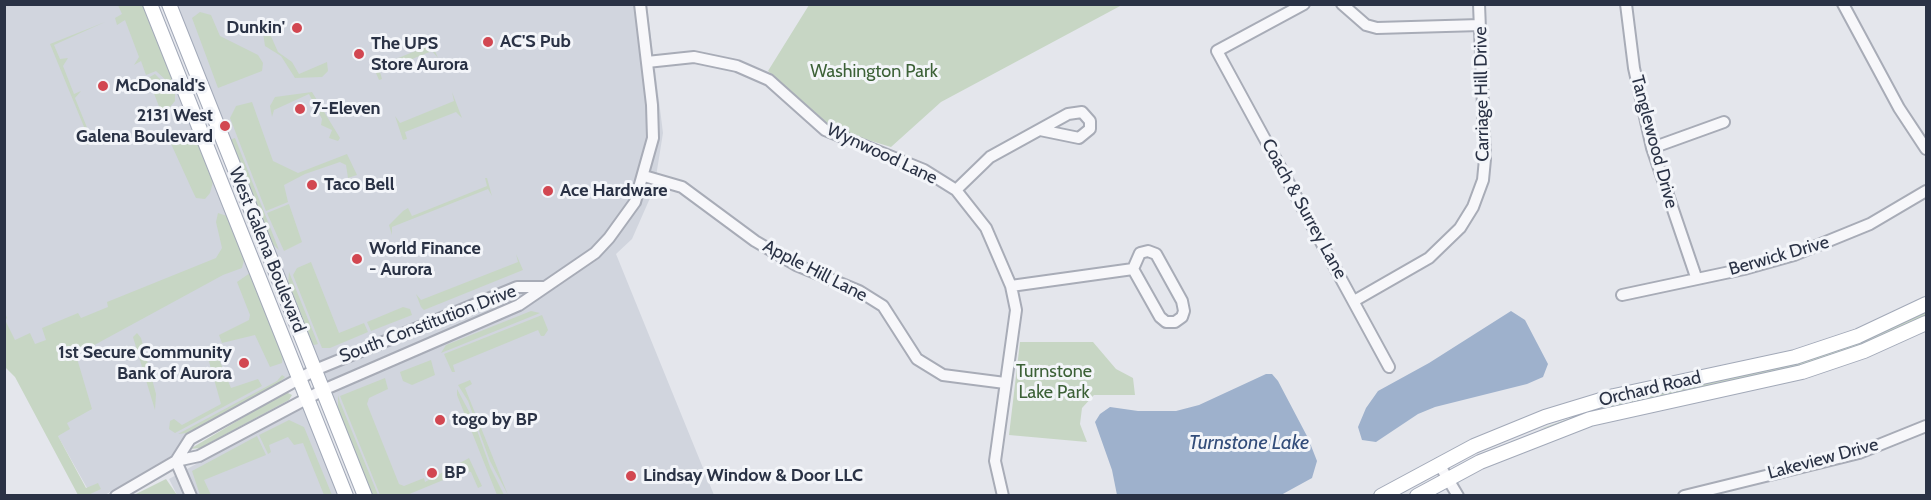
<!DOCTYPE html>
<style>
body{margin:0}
#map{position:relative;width:1931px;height:500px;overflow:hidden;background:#e4e6ec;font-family:Cabin,sans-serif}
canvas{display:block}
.frame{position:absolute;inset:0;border:6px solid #2a3245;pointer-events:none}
</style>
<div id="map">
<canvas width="1931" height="500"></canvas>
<div class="frame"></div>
</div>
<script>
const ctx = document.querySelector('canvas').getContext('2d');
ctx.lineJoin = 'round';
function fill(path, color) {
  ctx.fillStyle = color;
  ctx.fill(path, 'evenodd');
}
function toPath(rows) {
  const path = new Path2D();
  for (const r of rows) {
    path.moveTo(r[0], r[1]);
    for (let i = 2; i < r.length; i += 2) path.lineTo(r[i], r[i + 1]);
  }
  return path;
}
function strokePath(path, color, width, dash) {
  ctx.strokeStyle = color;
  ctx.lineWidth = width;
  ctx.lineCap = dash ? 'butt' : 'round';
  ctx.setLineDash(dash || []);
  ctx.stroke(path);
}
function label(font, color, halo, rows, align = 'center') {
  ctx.font = font + ' Cabin,sans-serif';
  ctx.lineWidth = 6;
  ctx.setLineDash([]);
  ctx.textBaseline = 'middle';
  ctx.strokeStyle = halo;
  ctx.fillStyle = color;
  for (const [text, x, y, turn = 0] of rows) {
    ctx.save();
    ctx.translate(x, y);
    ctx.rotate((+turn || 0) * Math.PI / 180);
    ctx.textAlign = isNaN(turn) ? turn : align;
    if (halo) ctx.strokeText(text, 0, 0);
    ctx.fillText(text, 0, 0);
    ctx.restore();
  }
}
fill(toPath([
 [4,5,144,5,290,376,187,434,171,456,105,495,91,495,5,342],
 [174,5,647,5,663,133,654,189,632,239,616,254,714,495,370,495],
 [304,404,341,495,177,495,169,479]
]), '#d1d5de');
fill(toPath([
 [118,5,143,5,175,84,175,101,170,107,157,114,153,113,160,109,148,78,155,74,166,85,168,82,156,71,146,75,141,61,134,65,139,57,125,20,117,25,115,18,122,14],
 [809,5,1122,5,941,102,891,147,845,133,827,123,768,71],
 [200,12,211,15,220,36,258,55,263,63,262,71,218,88,192,18],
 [105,22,54,45,60,59,68,58,63,66,74,94,81,91,75,98,90,135,96,130,99,134,97,140,87,145,84,142,89,139,50,44],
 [263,33,270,34,278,52,292,62,299,74,327,62,328,71,322,77,295,78,281,56,265,46],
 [425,47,434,49,438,58,432,51,380,72,382,79,379,80,376,73,379,66],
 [312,92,340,138,338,141,329,138,332,130,321,125,322,119,309,94,274,110,272,117,270,106,275,97],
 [452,92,462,118,456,112,405,132,407,139,403,140,395,116,400,123,454,101],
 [252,102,273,161,298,173,347,154,357,175,348,178,346,165,340,162,305,174,284,185,288,202,266,211,230,118,236,106],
 [176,132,190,132,197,139,213,182,210,193,205,199,196,198,193,192,167,135],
 [235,138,279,250,270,242,229,140],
 [485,178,487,178,492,196,488,189,392,227,392,235,389,225,403,211,408,208,412,216,487,186],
 [289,204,302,242,284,251,267,213],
 [218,213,227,216,244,260,242,268,223,275,76,355,92,409,67,423,70,429,58,436,86,488,98,483,101,489,88,495,78,495,15,377,5,367,4,310,7,318,5,320,15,340,30,333,35,344,46,340,42,328,78,313,81,318,108,307,107,302,216,258,222,248,216,222],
 [516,254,523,270,424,310,421,307,416,294,421,300,518,262],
 [311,262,339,333,364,323,368,332,330,348,322,348,293,275,297,268],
 [289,272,318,344,314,345,311,342,288,285],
 [250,273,283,355,282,363,270,367,255,335,222,343,219,335,249,320,250,315,237,282],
 [403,307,410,309,412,315,371,331,367,322],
 [531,311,540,313,441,353,446,345],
 [1926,311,1926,317,1863,346,1806,365,1540,429,1610,404,1877,334],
 [542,315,548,330,544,336,541,336,538,330,453,365,455,372,452,372,444,354],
 [137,333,141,338,156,394,155,410,133,337],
 [1020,342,1093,342,1116,369,1133,378,1135,395,1094,395,1082,408,1080,424,1087,442,1009,435],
 [220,346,216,352,231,388,258,379,262,386,175,433,169,429,170,421,174,419,182,425,221,404,206,351],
 [431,360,435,375,412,385,403,381,400,372],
 [282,375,285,377,283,379,274,386,187,433,178,434,277,381],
 [385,378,388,389,369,398,367,404,399,484,404,486,424,478,425,482,469,458,482,486,478,488,471,472,465,471,407,495,380,495,340,396],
 [470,380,472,384,465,388,508,495,490,461,468,401,458,385],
 [457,389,473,419,490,467,504,495,497,495,457,395],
 [286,392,292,395,289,400,200,448,190,449],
 [338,395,340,402,378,495,372,495,338,410],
 [289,420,304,427,332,495,324,495,303,443,294,445,288,437,269,445,271,452,268,454,259,435],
 [257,436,266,455,204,480,211,495,200,495,192,471],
 [166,479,177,495,134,495]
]), '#c7d6c4');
fill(toPath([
 [1511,311,1525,320,1548,364,1543,377,1527,384,1435,407,1418,414,1376,442,1362,440,1358,427,1366,408,1378,391,1429,363],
 [1266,374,1272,374,1278,381,1308,438,1317,461,1312,478,1281,495,1117,495,1112,470,1095,422,1100,414,1110,407,1138,411,1176,411,1199,405]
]), '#9eb1cc');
const minor = toPath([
 [1304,4,1217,51,1389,367],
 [1342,4,1366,25,1377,28,1480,25],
 [1626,4,1634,68,1652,148,1696,277],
 [1843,4,1899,108,1926,149],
 [647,62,694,57,737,66,769,80,825,130,924,170,956,190,986,228,1011,286,1016,310,995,461,1003,496],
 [1652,148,1724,122],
 [644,176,682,187,755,241,796,265,859,291,883,306,917,359,943,375,1005,383],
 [956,190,990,157,1068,114,1082,112,1090,121,1090,129,1079,138,1040,130],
 [1011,286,1133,269,1160,317,1166,322,1175,322,1182,317,1184,311,1182,301,1156,254,1148,251,1140,253,1133,269],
 [1622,295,1744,269,1794,255,1870,224,1926,191],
 [1354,301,1429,258,1460,228,1473,207,1483,180,1485,159,1479,4],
 [176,461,190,439,315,370,517,287,543,287],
 [176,461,191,496],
 [1439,464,1458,496],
 [116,496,176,461,199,456,323,390,519,305,595,253,609,238,635,202,653,138,652,105,640,4],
 [1684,496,1859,453,1926,426]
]);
const major = toPath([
 [150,4,346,496],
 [169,4,365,496],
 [1381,496,1474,446,1545,417,1614,396,1795,357,1858,336,1926,304],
 [1417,496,1480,462,1590,419,1802,372,1864,351,1926,323]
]);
strokePath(minor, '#a8acb7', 14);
strokePath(major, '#a2a9b8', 16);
strokePath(minor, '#f7f7fa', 10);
strokePath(major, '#fff', 14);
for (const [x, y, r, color] of [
 [297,28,6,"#d24751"],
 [488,42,6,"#d24751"],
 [359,54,6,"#d24751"],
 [103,86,6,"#d24751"],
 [300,109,6,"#d24751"],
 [225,126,6,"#d24751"],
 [312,185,6,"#d24751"],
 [548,191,6,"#d24751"],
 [357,259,6,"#d24751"],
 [244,363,6,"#d24751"],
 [440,420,6,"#d24751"],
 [432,473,6,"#d24751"],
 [631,476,6,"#d24751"]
]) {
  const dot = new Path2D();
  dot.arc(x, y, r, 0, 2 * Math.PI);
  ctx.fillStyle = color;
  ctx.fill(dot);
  strokePath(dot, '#f3f5f9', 2);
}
label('bold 18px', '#2a3245', '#f3f5f9', [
 ["Dunkin'",285,28,"right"],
 ["AC'S Pub",500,42],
 ["The UPS",371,44],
 ["Store Aurora",371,65],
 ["McDonald's",115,86],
 ["7-Eleven",312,109],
 ["2131 West",213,116,"right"],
 ["Galena Boulevard",213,137,"right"],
 ["Taco Bell",324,185],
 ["Ace Hardware",560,191],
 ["World Finance",369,249],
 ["- Aurora",369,270],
 ["1st Secure Community",232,353,"right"],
 ["Bank of Aurora",232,374,"right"],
 ["togo by BP",452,420],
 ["BP",444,473],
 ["Lindsay Window & Door LLC",643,476]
], 'left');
label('18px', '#3c6137', '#f3f5f9', [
 ["Washington Park",874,72],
 ["Turnstone",1054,372],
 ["Lake Park",1054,393]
]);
label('18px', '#2a3245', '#f3f5f9', [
 ["Carriage Hill Drive",1482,94,-91],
 ["Tanglewood Drive",1654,142,75],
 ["Wynwood Lane",882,154,25],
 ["Coach & Surrey Lane",1304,209,61],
 ["West Galena Boulevard",267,250,68],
 ["Berwick Drive",1779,256,-16],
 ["Apple Hill Lane",815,271,27],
 ["South Constitution Drive",428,324,-21],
 ["Orchard Road",1650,389,-13],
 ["Lakeview Drive",1823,459,-15]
]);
label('italic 20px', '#334d7a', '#f3f5f9', [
 ["Turnstone Lake",1249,443]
]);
</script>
